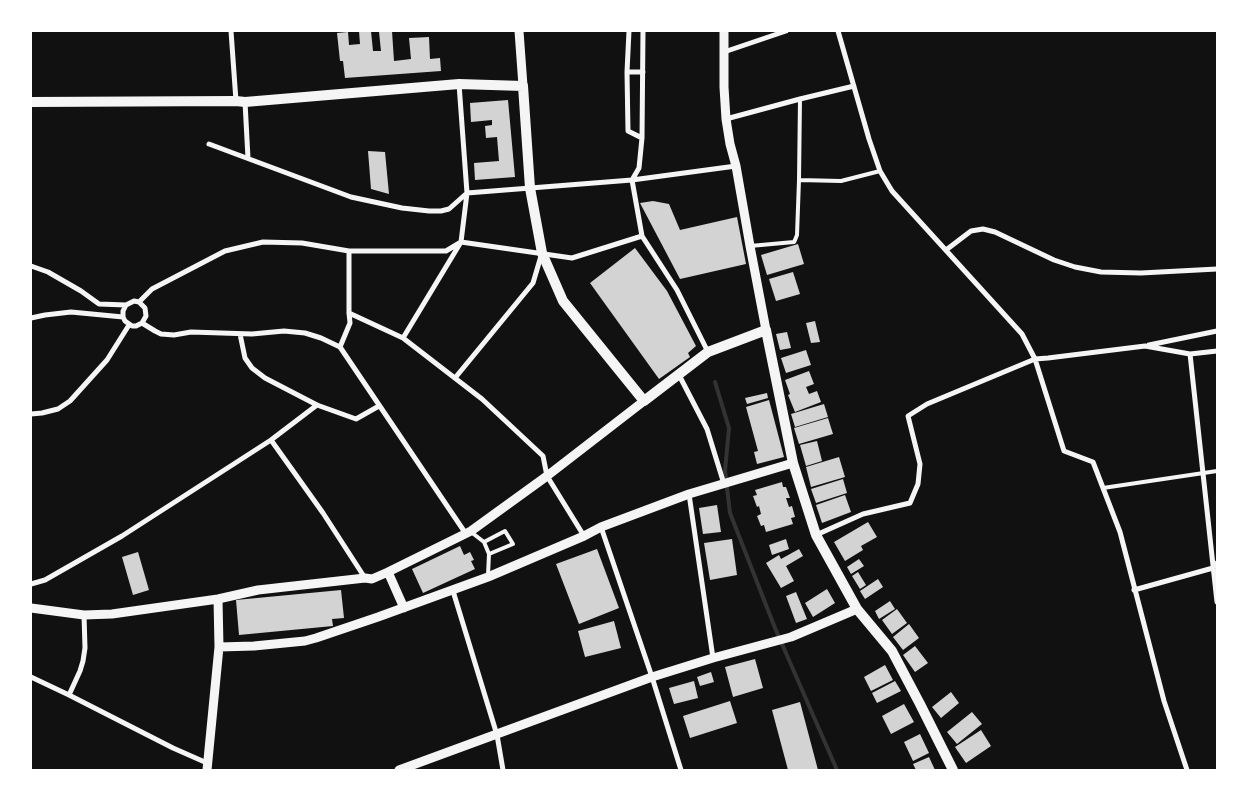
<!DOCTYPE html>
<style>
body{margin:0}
#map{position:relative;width:1248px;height:801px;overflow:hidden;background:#111;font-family:"Varela Round",sans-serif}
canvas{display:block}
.frame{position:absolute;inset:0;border:32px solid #fff;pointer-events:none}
</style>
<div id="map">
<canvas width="1248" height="801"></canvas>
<div class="frame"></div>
</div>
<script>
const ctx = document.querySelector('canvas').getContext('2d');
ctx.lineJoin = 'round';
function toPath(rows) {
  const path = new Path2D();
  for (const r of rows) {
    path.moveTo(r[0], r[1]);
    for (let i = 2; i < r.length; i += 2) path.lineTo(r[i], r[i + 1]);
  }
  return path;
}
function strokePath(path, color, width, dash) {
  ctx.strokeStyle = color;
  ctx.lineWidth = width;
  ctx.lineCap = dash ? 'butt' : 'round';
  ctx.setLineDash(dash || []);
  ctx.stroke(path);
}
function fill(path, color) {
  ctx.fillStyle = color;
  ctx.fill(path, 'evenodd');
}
strokePath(toPath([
 [715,382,729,428,725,471,730,513,775,628,837,770]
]), '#333', 4);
fill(toPath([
 [359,31,371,31,373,51,381,51,379,32,392,31,394,61,411,59,409,38,429,37,430,59,440,58,441,71,345,78,343,61,340,61,337,33,348,32,349,45,360,44],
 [508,100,515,177,475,180,474,163,499,161,497,137,486,138,485,126,492,125,492,120,471,122,470,103],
 [368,151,385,152,389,194,371,189],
 [653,201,669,204,680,230,737,217,746,264,680,279,640,203],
 [798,244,804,264,767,275,761,255],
 [635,248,667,291,696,346,688,353,690,357,659,379,590,283],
 [793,272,800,294,776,301,769,279],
 [815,321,820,342,811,343,806,323],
 [787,332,791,348,780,350,776,334],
 [806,350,811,365,786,373,781,358],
 [809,371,814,384,806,387,809,394,817,391,821,402,795,412,788,395,790,394,785,380],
 [767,393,768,398,747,404,745,398],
 [769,400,784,457,757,464,754,452,758,451,746,407],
 [824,404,828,417,795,427,791,414],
 [828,418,833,434,799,444,794,428],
 [817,441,822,461,806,466,800,445],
 [839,457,845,477,811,487,806,467],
 [843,479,847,493,816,503,811,489],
 [782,482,783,487,786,487,790,498,786,498,789,507,792,506,795,517,791,518,793,524,766,532,764,525,761,526,757,516,761,514,759,506,757,507,753,496,757,495,755,490],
 [845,495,851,512,822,523,816,505],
 [717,505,721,532,703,534,699,508],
 [868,522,877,537,861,546,863,550,845,561,834,542],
 [732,539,737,575,710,580,704,543],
 [786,539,789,549,772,555,769,545],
 [460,546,464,555,470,552,474,560,471,561,475,569,423,593,412,569],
 [597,549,619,608,579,624,556,564],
 [799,549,803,556,786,566,794,581,781,588,766,563,779,555,781,559],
 [138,552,149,590,133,595,122,557],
 [859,559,864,566,851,574,847,567],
 [858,572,866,585,860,589,852,576],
 [878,579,883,587,865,599,860,591],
 [827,589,835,603,813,617,805,603],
 [341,590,344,618,332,619,333,626,239,635,236,600],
 [796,592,807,619,796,623,786,596],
 [890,601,895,609,879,619,875,611],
 [897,609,907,623,892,634,882,620],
 [614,621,621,648,585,657,578,631],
 [909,624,919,638,903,650,893,637],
 [915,646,928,663,915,672,903,655],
 [755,659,763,688,733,697,725,667],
 [885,665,893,680,871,691,864,677],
 [711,672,714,682,700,686,697,677],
 [694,681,698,698,674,704,669,688],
 [895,681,901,691,877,703,872,693],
 [951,692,959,703,941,718,932,707],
 [730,701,737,723,690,738,683,716],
 [800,702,818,770,788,770,772,710],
 [904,704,914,722,891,734,882,716],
 [972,712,982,724,957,744,947,732],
 [981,730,991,746,966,763,955,747],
 [920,734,929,753,913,761,904,742],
 [929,757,935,770,916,770,913,764]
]), '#d3d3d3');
strokePath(toPath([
 [799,180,841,181,880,171],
 [750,246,794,242,795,240,797,235,799,180,800,99],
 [1103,488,1217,471],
 [471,532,484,542,489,554,488,575],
 [484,542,505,531,513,544,489,554]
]), '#f5f5f5', 4);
strokePath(toPath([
 [231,31,236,101],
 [629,31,627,72,628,131,642,138],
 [643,31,642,138,639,168,632,180,642,236,677,290,708,352],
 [838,31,869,139,880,171,892,191,1022,334,1035,359,1064,451,1093,462,1120,532,1164,701,1187,770],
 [724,52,786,31],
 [627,72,643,72],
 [245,102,248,158],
 [726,119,800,99,854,86],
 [209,144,351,197,402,208,429,211,441,211,449,209,467,193,632,180,736,166],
 [946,250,971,231,983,229,995,232,1054,260,1075,267,1101,272,1141,273,1217,269],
 [31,266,48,272,81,291,99,304,126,305,134,301,139,302,145,308,146,316,142,323,136,326,132,326,125,321,123,317,123,311,126,305],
 [139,302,152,289,225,251,263,242,302,243,349,251,446,251,461,242,572,258,642,236],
 [349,313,403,338,482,399,543,456,547,476,584,536],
 [31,318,45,315,71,312,123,317],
 [142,323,155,331,161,334,174,335,191,332,252,334,284,331,305,333,321,338,340,347,466,534],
 [240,334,245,358,252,368,265,378,317,405,356,419,379,406],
 [403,338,461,242,467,193,459,84],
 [1149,345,1217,331],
 [340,347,350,323,349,313,349,251],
 [1190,354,1217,602],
 [679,375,707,429,724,484],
 [455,378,533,283,541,256],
 [31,414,42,413,58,409,70,401,107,360,129,325],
 [271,440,323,513,365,578],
 [689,494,713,658],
 [601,527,652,677,681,770],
 [816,535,863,514,910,503,918,484,920,464,908,416,927,404,1035,359,1048,358,1145,346,1190,354,1217,351],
 [31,584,45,580,122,536,271,440,317,405],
 [1134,590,1213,568,1217,563],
 [453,591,497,735,503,770],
 [31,677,69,695,173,748,207,763],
 [69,695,80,671,83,661,85,648,84,615]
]), '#f5f5f5', 5);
strokePath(toPath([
 [519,31,523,86],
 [724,31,724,87,726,119,730,144,736,166,750,246,766,330],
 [388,572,404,608],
 [31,608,84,615,112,614,218,599,258,590,365,578,372,579,388,572,471,531,547,476,644,401],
 [219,647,254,646,305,641,316,638,378,617,488,577,584,536,601,527,689,494,793,463],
 [207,770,219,647,218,599],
 [399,770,652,677,713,658,791,637,857,609]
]), '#f5f5f5', 9);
strokePath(toPath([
 [31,102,236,101,245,102,459,84,523,86,530,188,542,253,563,301,644,401,708,352,766,330,793,463,816,535,857,609,892,651,920,704,953,770]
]), '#f5f5f5', 10);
</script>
